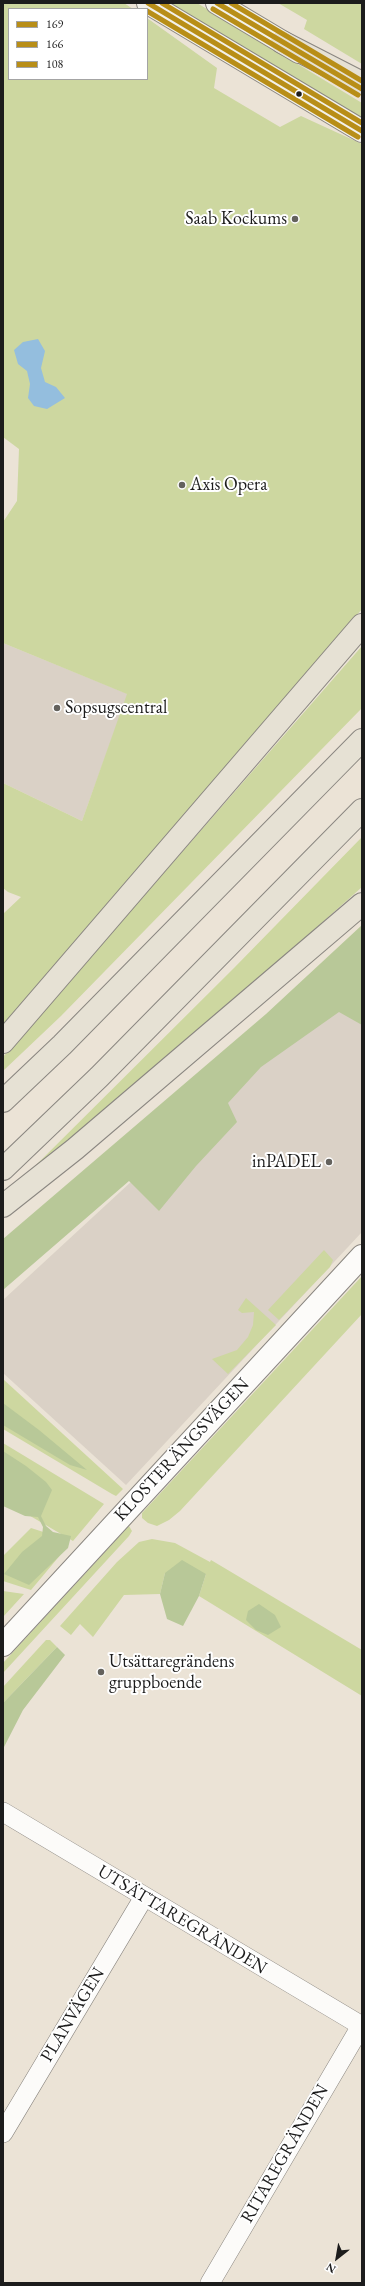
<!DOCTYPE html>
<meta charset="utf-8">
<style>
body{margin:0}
#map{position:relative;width:365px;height:2286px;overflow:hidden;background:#ebe3d6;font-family:"EB Garamond",serif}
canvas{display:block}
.frame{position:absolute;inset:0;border:4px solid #1c1c1c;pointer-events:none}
.legend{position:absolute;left:8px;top:8px;width:140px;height:72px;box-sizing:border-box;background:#fff;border:1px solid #a4a4a4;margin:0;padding:5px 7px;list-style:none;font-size:12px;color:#1c1c1c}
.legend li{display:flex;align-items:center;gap:8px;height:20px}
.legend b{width:20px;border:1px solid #a4a4a4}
.north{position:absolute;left:317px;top:2238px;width:40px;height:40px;-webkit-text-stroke:3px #fff;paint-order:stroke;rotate:211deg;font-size:11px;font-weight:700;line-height:16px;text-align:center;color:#1c1c1c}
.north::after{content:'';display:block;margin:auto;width:14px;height:18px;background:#1c1c1c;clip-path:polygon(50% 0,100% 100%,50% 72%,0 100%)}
</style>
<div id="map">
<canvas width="365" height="2286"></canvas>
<div class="frame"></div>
<ul class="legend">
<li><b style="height:5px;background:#b88e17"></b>169</li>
<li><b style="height:5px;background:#b88e17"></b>166</li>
<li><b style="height:5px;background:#b88e17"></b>108</li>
</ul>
<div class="north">N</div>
</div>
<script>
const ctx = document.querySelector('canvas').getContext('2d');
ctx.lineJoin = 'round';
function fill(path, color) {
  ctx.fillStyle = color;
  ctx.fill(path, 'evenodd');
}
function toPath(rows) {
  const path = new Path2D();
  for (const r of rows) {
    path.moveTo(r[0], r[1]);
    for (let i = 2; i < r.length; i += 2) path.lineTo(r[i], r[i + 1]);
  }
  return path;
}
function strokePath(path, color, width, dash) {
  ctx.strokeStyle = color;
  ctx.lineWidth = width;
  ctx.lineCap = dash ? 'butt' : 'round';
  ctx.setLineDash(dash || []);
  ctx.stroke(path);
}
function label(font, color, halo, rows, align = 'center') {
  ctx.font = font + ' "EB Garamond",serif';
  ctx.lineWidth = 4;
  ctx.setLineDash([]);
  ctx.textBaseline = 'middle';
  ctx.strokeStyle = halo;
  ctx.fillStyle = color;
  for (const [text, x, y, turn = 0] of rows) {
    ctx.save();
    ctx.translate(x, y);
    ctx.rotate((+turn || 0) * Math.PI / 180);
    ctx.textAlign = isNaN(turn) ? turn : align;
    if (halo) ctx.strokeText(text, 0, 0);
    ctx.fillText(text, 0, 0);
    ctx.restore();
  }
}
fill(toPath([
 [3,643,128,694,82,821,3,783],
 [362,977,362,1232,126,1485,3,1373,3,1300,314,1013]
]), '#dad1c6');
fill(toPath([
 [3,3,124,3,133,9,9,9,9,79,147,79,147,18,217,68,214,88,280,127,301,116,362,144,362,609,101,914,3,1025,3,914,21,897,8,892,3,888,3,783,82,821,127,694,3,643,3,522,17,501,19,449,3,437],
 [170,3,197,3,362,103,362,119],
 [278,3,362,3,362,64,304,29,307,20],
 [362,646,362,708,61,1016,3,1071,3,1057],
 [362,837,362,887,262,976,90,1124,23,1178,234,968],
 [324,1250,333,1260,330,1267,279,1320,268,1310],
 [362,1276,362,1314,180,1511,169,1520,157,1526,148,1523,142,1518,142,1513],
 [246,1298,276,1325,228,1374,212,1359,237,1350,248,1337,253,1325,254,1312,242,1313,238,1310],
 [3,1379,123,1489,116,1496,112,1494,3,1429],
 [3,1443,104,1504,73,1541,20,1510,3,1503],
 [129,1526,132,1531,129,1536,3,1673,3,1663],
 [31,1528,62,1538,67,1547,31,1590,3,1581,3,1556],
 [152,1539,175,1543,210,1562,211,1560,362,1650,362,1696,199,1596,206,1574,165,1573,160,1594,124,1595,93,1637,80,1624,71,1635,60,1626,117,1562,139,1542],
 [3,1591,24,1594,3,1617],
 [46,1640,50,1640,57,1647,3,1703,3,1687]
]), '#cdd7a0');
fill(toPath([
 [362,925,362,1025,339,1012,261,1067,228,1103,237,1122,196,1166,159,1211,129,1181,3,1290,3,1239,266,1014],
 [3,1403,39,1430,87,1470,70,1465,3,1425],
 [3,1451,26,1466,46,1482,52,1490,41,1516,46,1526,53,1532,71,1536,68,1548,29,1585,4,1574,22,1552,42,1536,43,1527,38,1517,25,1516,3,1506],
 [182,1560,206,1574,199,1596,183,1626,167,1619,160,1594,165,1573],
 [259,1604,275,1615,281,1627,268,1635,256,1630,246,1620,248,1611],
 [57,1647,65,1655,23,1710,3,1749,3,1703]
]), '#b8c898');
fill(toPath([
 [38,339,45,351,41,368,45,382,56,387,65,398,47,409,34,406,28,398,30,384,27,371,18,364,14,350,23,342]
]), '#94bede');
const minor = toPath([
 [3,1812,362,2026],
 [3,2133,144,1897],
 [210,2283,361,2026]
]);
const tertiary = toPath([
 [3,1645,362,1256]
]);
const secondary = toPath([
 [148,3,362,131],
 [217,3,299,52]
]);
const motorway = toPath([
 [282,42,362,83],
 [3,1042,362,625],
 [3,1101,62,1045,362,740],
 [3,1169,99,1077,362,810],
 [3,1206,75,1149,362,904]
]);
strokePath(minor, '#8a8680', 20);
strokePath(tertiary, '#8a8680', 24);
strokePath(secondary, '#8a8680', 24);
strokePath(motorway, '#8a8680', 24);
strokePath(minor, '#fcfbf9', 19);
strokePath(tertiary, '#fcfbf9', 22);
strokePath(secondary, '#f3f1ea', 22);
strokePath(motorway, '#e6e1d4', 22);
strokePath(toPath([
 [148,3,362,131],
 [217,3,362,89]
]), '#b88e17', 5);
strokePath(toPath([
 [213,9,358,95],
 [147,11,358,137]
]), '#b88e17', 5);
strokePath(toPath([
 [162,3,362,123],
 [231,3,362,81]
]), '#b88e17', 5);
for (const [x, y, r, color] of [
 [299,94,3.5,"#1c1c1c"],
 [295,219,4,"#64625d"],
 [182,485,4,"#64625d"],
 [57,708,4,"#64625d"],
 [329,1162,4,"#64625d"],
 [101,1672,4,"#64625d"]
]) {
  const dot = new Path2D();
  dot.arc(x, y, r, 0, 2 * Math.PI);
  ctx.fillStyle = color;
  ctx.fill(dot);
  strokePath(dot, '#fff', 1.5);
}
label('18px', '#1c1c1c', '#fff', [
 ["Saab Kockums",287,219,"right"],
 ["Axis Opera",190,485],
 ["Sopsugscentral",65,708],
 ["inPADEL",321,1162,"right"],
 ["Utsättaregrändens",109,1662],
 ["gruppboende",109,1683]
], 'left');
label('18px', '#1c1c1c', '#fff', [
 ["KLOSTERÄNGSVÄGEN",182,1450,-47],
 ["UTSÄTTAREGRÄNDEN",182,1920,31],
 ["PLANVÄGEN",73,2015,-59],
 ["RITAREGRÄNDEN",285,2154,-60]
]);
</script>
